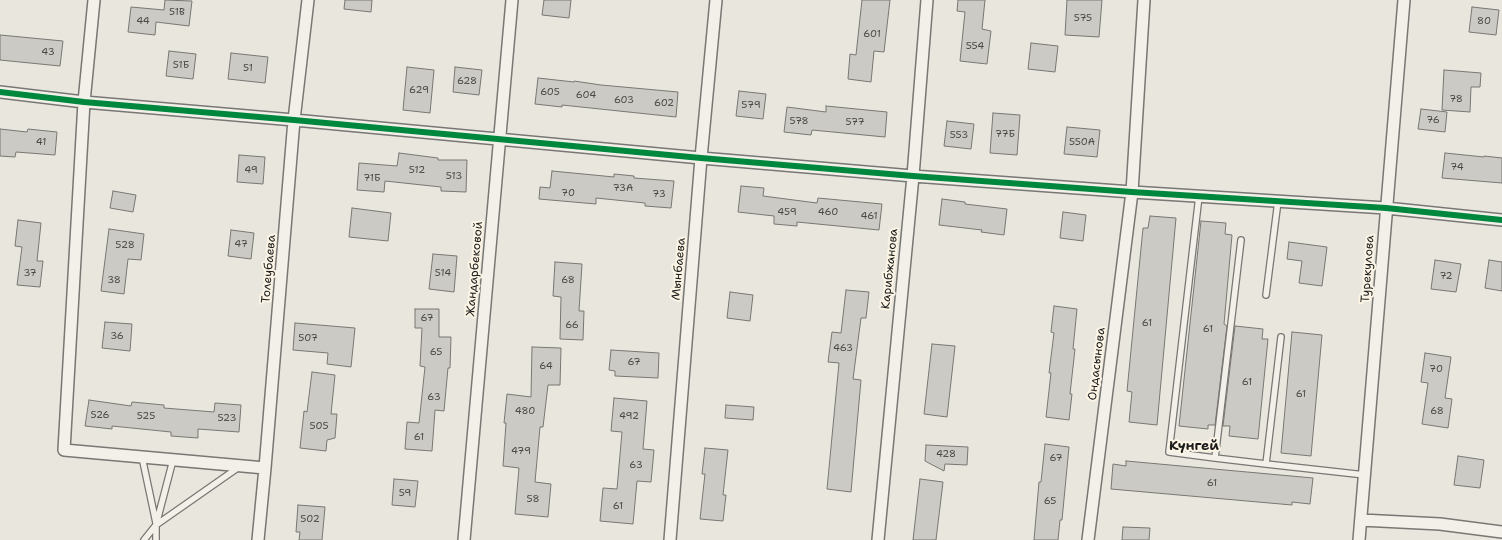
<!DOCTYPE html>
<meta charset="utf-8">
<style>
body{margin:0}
canvas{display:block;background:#e9e6de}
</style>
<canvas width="1502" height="540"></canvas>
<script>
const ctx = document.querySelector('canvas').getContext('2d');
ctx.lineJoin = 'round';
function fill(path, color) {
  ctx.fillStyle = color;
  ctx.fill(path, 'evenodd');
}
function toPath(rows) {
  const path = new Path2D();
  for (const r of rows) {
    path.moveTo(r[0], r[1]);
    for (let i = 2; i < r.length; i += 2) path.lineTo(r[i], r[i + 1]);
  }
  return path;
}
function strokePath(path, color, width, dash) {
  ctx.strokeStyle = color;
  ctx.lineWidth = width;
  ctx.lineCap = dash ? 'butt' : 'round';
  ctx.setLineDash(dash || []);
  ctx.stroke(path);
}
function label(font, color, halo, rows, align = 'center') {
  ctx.font = font + ' "Shantell Sans",sans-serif';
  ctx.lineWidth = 4;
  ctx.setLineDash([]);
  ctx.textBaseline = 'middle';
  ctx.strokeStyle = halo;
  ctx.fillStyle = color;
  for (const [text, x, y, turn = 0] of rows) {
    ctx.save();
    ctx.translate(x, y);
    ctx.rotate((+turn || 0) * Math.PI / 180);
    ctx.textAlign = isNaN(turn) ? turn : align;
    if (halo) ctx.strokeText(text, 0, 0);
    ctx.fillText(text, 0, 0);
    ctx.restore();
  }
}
const building = toPath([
 [165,0,192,1,189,26,156,22,155,35,128,32,131,7,164,10,165,0],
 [345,0,372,0,371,12,344,9,345,0],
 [544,0,571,0,569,18,542,15,544,0],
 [862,0,890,0,884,52,874,51,871,82,848,79,850,54,856,55,862,0],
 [958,0,985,0,982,29,991,31,987,64,960,61,965,12,957,11,958,0],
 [1067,0,1102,0,1099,37,1065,35,1067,0],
 [1472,7,1499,10,1496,35,1469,32,1472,7],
 [0,35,63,41,60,66,0,60,0,35],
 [1031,43,1058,46,1055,72,1028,69,1031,43],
 [169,51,196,54,193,79,166,76,169,51],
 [231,53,268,57,265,83,228,79,231,53],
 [407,67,434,70,430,113,403,110,407,67],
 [455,67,482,70,479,95,453,92,455,67],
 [1444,70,1481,73,1480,87,1471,87,1470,112,1442,110,1444,70],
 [538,78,574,82,574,81,601,85,678,92,676,117,562,105,562,107,535,104,538,78],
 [739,91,766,94,763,119,736,116,739,91],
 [826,106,887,112,885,137,812,130,811,135,784,132,787,107,826,112,826,106],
 [1421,109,1447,112,1445,132,1418,129,1421,109],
 [993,113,1020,115,1017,155,990,153,993,113],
 [947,121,974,124,971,149,944,146,947,121],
 [1067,127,1100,130,1097,157,1064,154,1067,127],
 [0,129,27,132,28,129,57,132,55,155,16,152,15,157,0,156,0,129],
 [399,153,438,158,438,160,467,160,466,192,441,191,441,187,385,181,384,192,357,190,359,163,397,166,399,153],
 [1445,153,1484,157,1484,156,1502,158,1502,183,1442,178,1445,153],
 [239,155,265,157,263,184,237,182,239,155],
 [552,171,614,177,614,174,634,176,634,178,674,181,671,208,645,206,645,203,596,198,596,204,539,199,540,187,550,188,552,171],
 [741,186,764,188,763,196,817,203,818,198,882,204,879,230,797,222,797,226,774,224,774,216,738,212,741,186],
 [113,191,136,195,133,212,110,208,113,191],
 [942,199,965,202,965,204,1007,209,1004,235,981,232,982,230,939,225,942,199],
 [352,208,391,213,388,241,349,237,352,208],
 [1063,212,1086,215,1083,241,1060,238,1063,212],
 [1150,216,1176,218,1157,425,1129,422,1132,392,1127,391,1143,228,1148,228,1150,216],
 [18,220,41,223,37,261,43,261,40,287,17,285,22,247,15,246,18,220],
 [1201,221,1226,223,1225,234,1232,235,1224,324,1227,326,1215,425,1208,425,1208,429,1179,426,1201,221],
 [109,229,144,234,141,260,128,259,124,294,101,291,109,229],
 [231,230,254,233,251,259,228,256,231,230],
 [1289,242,1327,247,1322,286,1299,283,1302,261,1287,259,1289,242],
 [433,254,457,256,454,292,429,289,433,254],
 [1435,260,1461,264,1456,292,1431,289,1435,260],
 [1489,260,1502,262,1502,291,1485,288,1489,260],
 [555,262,582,264,579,311,584,311,583,340,560,339,561,297,553,296,555,262],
 [846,290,869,292,866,318,861,318,853,379,861,380,851,492,827,489,839,363,828,362,832,332,841,333,846,290],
 [730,292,753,295,750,321,727,318,730,292],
 [1054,306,1077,309,1073,349,1075,349,1070,394,1072,394,1069,420,1046,417,1051,373,1049,373,1054,333,1051,332,1054,306],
 [415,309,439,309,439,337,451,337,450,368,448,368,444,411,435,410,432,451,405,449,407,422,419,423,425,367,420,366,422,328,415,328,415,309],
 [105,322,132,324,130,351,102,348,105,322],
 [295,323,355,328,351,367,327,364,328,353,293,350,295,323],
 [1235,326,1263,329,1262,339,1268,339,1258,439,1229,436,1230,426,1223,426,1235,326],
 [1292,332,1322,335,1311,456,1281,453,1292,332],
 [932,344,955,346,947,417,924,414,932,344],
 [532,347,561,348,560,385,548,385,543,427,540,427,535,482,551,484,548,517,515,514,519,468,503,466,506,423,504,423,507,394,531,397,532,347],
 [611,350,659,353,658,378,615,376,615,371,609,370,611,350],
 [1425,353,1451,357,1445,398,1452,399,1448,428,1422,424,1428,383,1421,382,1425,353],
 [312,372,335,375,331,414,337,414,335,438,327,440,326,451,300,448,304,411,307,412,312,372],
 [614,398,647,401,643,449,654,450,651,482,637,481,633,524,600,521,603,488,617,489,622,432,611,431,614,398],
 [89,400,131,406,132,402,164,405,164,408,214,412,215,403,241,405,239,432,198,429,198,438,171,436,171,432,112,426,112,429,85,426,89,400],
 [726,405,754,407,753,420,725,418,726,405],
 [1045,444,1069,447,1062,520,1060,520,1058,540,1034,540,1039,482,1041,482,1045,444],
 [926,445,968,447,967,465,945,464,944,471,925,461,926,445],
 [705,448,728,450,723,495,726,495,723,521,700,519,705,474,702,474,705,448],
 [1458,456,1484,460,1480,488,1454,485,1458,456],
 [1126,461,1313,478,1310,504,1292,502,1292,505,1111,489,1113,464,1126,466,1126,461],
 [394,479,418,481,415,507,392,505,394,479],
 [920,479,943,482,936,540,913,540,920,479],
 [298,505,325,507,322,540,299,540,300,532,296,532,298,505],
 [1123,527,1150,528,1149,540,1122,540,1123,527]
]);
fill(building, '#cccac4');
strokePath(building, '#787773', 1);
const service = toPath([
 [1199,196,1169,452,1215,458],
 [1241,240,1215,458,1266,464],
 [1266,295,1278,201],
 [1281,337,1266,464,1365,475],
 [142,457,156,523],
 [144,540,156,525,239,467],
 [156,540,156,525,173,460]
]);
const minor = toPath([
 [94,0,84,102,64,450,265,468],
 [0,92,84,102,294,120,701,158,913,176,1132,192,1386,208,1502,220],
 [1361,520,1440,524,1502,532],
 [258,540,265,468,294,120,308,0],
 [464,540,512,0],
 [670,540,701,158,716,0],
 [878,540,913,176,927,0],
 [1088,540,1132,192,1144,0],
 [1359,540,1404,0]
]);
strokePath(service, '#787773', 8);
strokePath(minor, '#787773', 14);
strokePath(service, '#f3f0ea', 5.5);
strokePath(minor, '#f3f0ea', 11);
strokePath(toPath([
 [0,92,84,102,294,120,701,158,913,176,1132,192,1386,208,1502,220]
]), '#00873e', 6);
label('10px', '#484846', null, [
 ["51В",177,12],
 ["575",1083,18],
 ["44",143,21],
 ["80",1484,21],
 ["601",872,34],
 ["554",975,46],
 ["43",48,52],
 ["51Б",181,65],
 ["51",248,68],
 ["628",467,81],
 ["629",419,90],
 ["605",550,92],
 ["604",586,95],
 ["78",1456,99],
 ["603",624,100],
 ["602",664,103],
 ["579",751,105],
 ["76",1433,120],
 ["578",799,121],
 ["577",855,122],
 ["77Б",1005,134],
 ["553",959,135],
 ["41",41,142],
 ["550А",1082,142],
 ["74",1457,167],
 ["49",251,170],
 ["512",417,170],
 ["513",454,176],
 ["71Б",372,178],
 ["73А",623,188],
 ["70",568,193],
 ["73",659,194],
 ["459",787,212],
 ["460",828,212],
 ["461",869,216],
 ["47",241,244],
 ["528",125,245],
 ["37",30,273],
 ["514",443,273],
 ["72",1446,276],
 ["38",114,280],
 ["68",568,280],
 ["67",427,318],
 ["61",1147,323],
 ["66",572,325],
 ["61",1208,329],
 ["36",117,336],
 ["507",308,338],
 ["463",843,348],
 ["65",436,352],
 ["67",634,362],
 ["64",546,366],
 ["70",1436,369],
 ["61",1247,382],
 ["61",1301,394],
 ["63",434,397],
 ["480",525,411],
 ["68",1437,411],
 ["526",100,415],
 ["525",146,416],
 ["492",629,416],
 ["523",227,418],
 ["505",319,426],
 ["61",419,437],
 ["479",521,451],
 ["428",946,454],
 ["67",1056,458],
 ["63",636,465],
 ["61",1212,483],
 ["59",405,493],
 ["58",533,499],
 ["65",1050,501],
 ["61",618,506],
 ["502",310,519]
]);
label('12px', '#1c1c1c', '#fcf5e5', [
 ["Толеубаева",269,269,-85],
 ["Жандарбековой",475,269,-85],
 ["Мынбаева",679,269,-85],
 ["Карибжанова",890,269,-84],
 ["Турекулова",1368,269,-86],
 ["Ондасынова",1097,364,-83]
]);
label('bold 14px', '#1c1c1c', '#fcf5e5', [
 ["Күнгей",1194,446]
]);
</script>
